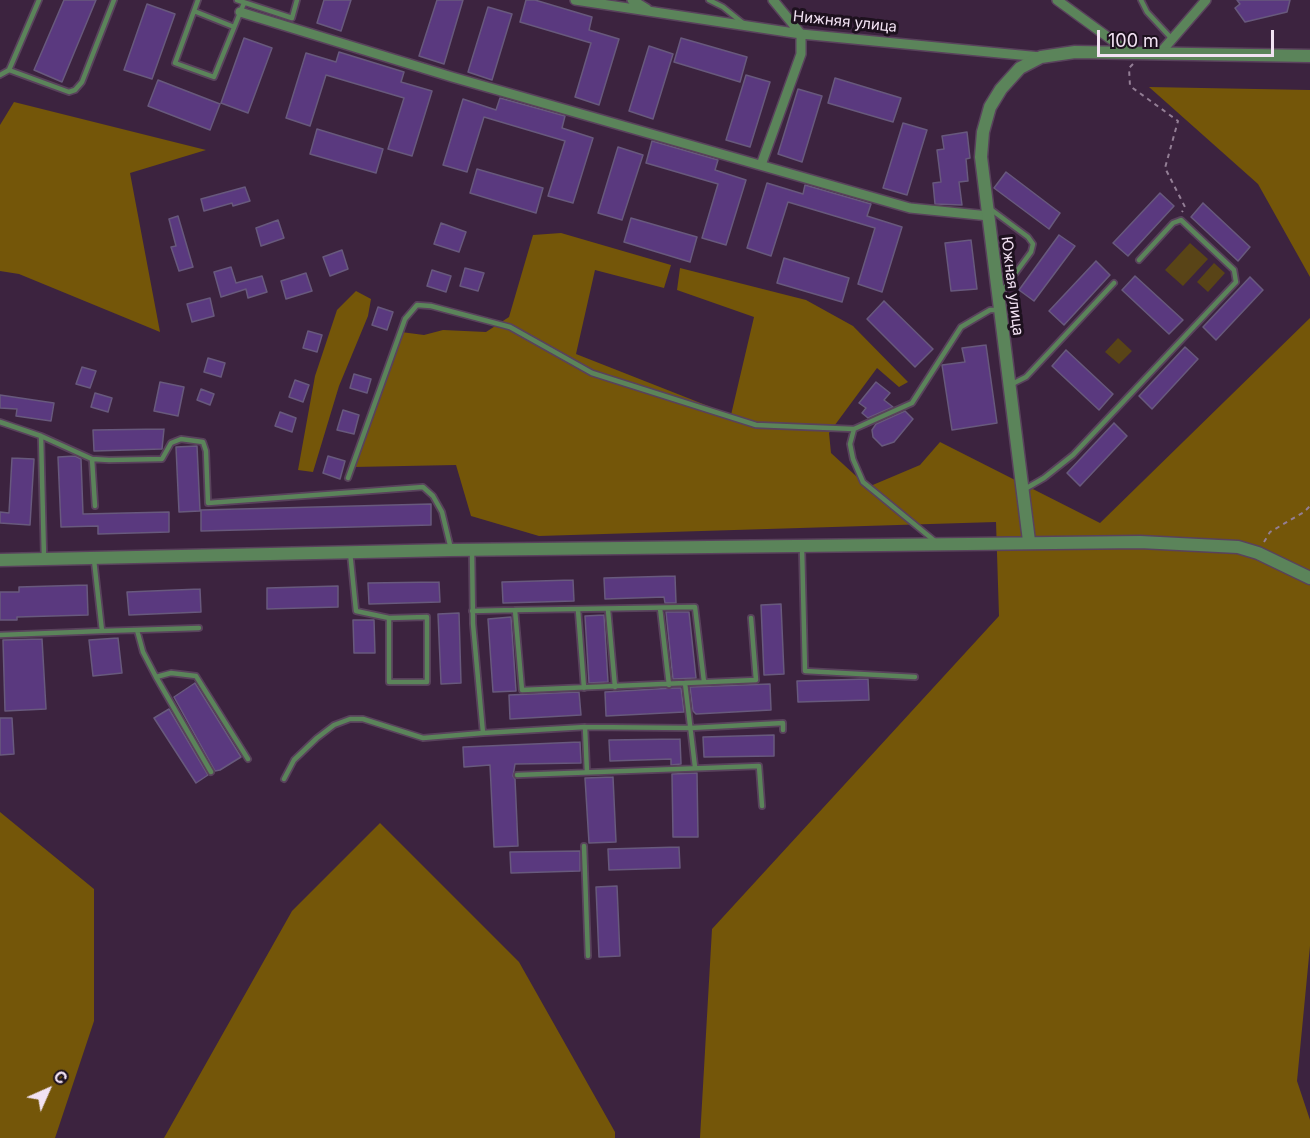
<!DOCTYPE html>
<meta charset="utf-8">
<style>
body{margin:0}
#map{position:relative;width:1310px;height:1138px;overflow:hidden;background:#3c233f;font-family:Inter,sans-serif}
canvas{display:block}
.north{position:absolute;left:18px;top:1060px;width:60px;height:60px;-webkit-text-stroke:4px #1d111e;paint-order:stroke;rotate:45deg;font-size:16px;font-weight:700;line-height:24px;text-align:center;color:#f2e2f3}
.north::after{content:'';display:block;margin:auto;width:21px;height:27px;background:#f2e2f3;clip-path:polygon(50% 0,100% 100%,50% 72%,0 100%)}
.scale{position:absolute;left:1097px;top:30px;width:177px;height:27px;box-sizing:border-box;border:3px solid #f2e2f3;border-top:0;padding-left:8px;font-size:18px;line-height:21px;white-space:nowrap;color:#f2e2f3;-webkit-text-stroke:4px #1d111e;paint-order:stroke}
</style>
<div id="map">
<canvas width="1310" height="1138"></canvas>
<div class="north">С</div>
<div class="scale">100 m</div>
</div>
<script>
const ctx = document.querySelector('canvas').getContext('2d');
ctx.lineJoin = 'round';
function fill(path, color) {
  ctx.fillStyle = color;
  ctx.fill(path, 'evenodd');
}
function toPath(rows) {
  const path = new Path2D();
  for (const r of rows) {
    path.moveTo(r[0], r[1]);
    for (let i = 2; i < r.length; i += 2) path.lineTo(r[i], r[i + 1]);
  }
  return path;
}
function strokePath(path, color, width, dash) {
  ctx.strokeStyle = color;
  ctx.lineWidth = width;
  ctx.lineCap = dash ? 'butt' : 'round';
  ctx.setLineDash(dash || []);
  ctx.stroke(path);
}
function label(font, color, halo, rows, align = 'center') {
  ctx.font = font + ' Inter,sans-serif';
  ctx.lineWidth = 6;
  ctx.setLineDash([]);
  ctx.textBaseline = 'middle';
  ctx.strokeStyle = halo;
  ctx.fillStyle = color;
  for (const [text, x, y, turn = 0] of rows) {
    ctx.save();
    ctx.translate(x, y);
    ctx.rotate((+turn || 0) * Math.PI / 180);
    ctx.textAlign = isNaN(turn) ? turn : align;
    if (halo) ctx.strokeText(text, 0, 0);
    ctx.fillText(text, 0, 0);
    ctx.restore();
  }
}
fill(toPath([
 [1190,243,1208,259,1183,286,1165,270],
 [1214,263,1225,273,1208,292,1197,282],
 [1118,338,1132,351,1119,364,1105,352]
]), '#594417');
fill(toPath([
 [1149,87,1310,90,1310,277,1258,184],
 [14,102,206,150,130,173,160,332,19,274,0,271,0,125],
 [561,233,671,265,664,288,595,270,576,354,731,415,754,317,677,290,680,268,806,300,853,326,908,382,899,387,877,368,829,433,831,453,868,487,920,465,940,442,1100,523,1310,318,1310,946,1297,1081,1310,1120,1310,1138,700,1138,712,929,999,616,996,522,539,536,471,516,456,465,353,467,401,332,424,335,443,330,486,332,509,317,533,235],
 [356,291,371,299,368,316,339,386,313,472,298,470,315,376,337,310],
 [0,812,94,889,94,1021,55,1138,0,1138],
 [380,823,519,962,615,1132,615,1138,164,1138,292,911]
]), '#745609');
const building = toPath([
 [64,0,96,0,62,82,34,70,64,0],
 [324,0,351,0,341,31,317,23,324,0],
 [437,0,463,0,444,64,419,56,437,0],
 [526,0,535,0,592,17,589,30,619,39,599,105,575,97,591,43,520,22,526,0],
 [1237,0,1290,0,1287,12,1245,22,1235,8,1240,4,1237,0],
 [147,4,175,14,152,79,124,70,147,4],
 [488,7,512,14,492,80,468,72,488,7],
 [244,38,272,48,248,113,221,103,244,38],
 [681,38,747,57,740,82,674,62,681,38],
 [649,46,673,54,653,119,629,111,649,46],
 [339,52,404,72,401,82,432,91,412,156,388,149,404,98,326,75,310,126,286,118,306,53,336,62,339,52],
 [746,75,770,82,750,147,726,140,746,75],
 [835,78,901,98,893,122,828,103,835,78],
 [158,80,220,104,210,130,148,106,158,80],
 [798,89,822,96,802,162,778,154,798,89],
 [500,98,565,116,562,128,593,138,573,203,548,196,565,141,484,117,467,172,443,165,463,99,496,110,500,98],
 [903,123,927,130,907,195,883,188,903,123],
 [317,129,383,149,376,173,310,154,317,129],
 [967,132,970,158,966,159,968,181,959,182,962,205,935,204,933,183,941,182,937,150,944,149,942,136,967,132],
 [652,141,718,160,715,170,746,180,726,245,702,238,718,184,646,163,652,141],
 [618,147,643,155,622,220,598,213,618,147],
 [477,169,543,188,536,213,470,193,477,169],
 [1006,172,1060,213,1049,229,994,188,1006,172],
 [767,183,803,194,805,185,871,204,867,216,902,227,882,292,858,284,875,228,788,202,771,256,747,248,767,183],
 [245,187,250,201,233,206,232,203,204,211,201,199,245,187],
 [1160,193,1174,206,1128,256,1113,243,1160,193],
 [1203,203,1250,247,1238,261,1191,217,1203,203],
 [178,216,193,267,179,271,171,247,176,246,169,219,178,216],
 [631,218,697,237,690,262,624,242,631,218],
 [278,220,284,238,261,246,256,228,278,220],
 [441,223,466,232,459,252,434,244,441,223],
 [1059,235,1075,246,1034,301,1019,290,1059,235],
 [971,240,977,289,951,291,945,243,971,240],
 [342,250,348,269,330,276,323,257,342,250],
 [784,258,849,278,842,302,777,283,784,258],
 [1096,261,1110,275,1064,325,1049,311,1096,261],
 [231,267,236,283,262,276,267,292,248,298,246,289,221,297,214,272,231,267],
 [465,268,484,273,478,291,460,286,465,268],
 [432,270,451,276,446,292,427,286,432,270],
 [306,273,312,291,286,299,281,281,306,273],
 [1135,276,1183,320,1169,334,1122,290,1135,276],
 [1250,277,1263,290,1216,340,1203,327,1250,277],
 [210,298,214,316,192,322,187,304,210,298],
 [884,301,933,349,915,367,867,319,884,301],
 [378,307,393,312,387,330,372,325,378,307],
 [308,331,322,335,317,352,303,348,308,331],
 [986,345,997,423,952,430,942,365,965,362,962,348,986,345],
 [1185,347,1198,359,1152,409,1139,396,1185,347],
 [1066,350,1113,394,1099,410,1052,366,1066,350],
 [208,358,225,363,221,377,204,372,208,358],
 [82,367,96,371,90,388,76,384,82,367],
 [354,374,371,379,367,393,350,388,354,374],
 [295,380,309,385,303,402,289,397,295,380],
 [160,382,184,387,178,416,154,411,160,382],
 [876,382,890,393,884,400,893,407,868,418,862,413,866,408,859,403,876,382],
 [201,389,214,394,210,405,197,400,201,389],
 [95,393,112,398,108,412,91,407,95,393],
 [0,395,54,403,51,421,16,416,17,409,0,408,0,395],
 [343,410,359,415,354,434,337,430,343,410],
 [905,411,913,419,894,442,882,446,873,437,872,430,876,424,905,411],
 [280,412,296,418,292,432,275,426,280,412],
 [1114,423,1127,436,1080,486,1067,473,1114,423],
 [164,429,162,449,94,451,93,430,164,429],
 [197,446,200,511,179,512,176,447,197,446],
 [75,456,81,459,83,514,169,512,169,532,98,534,98,526,61,527,58,457,75,456],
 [328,456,345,461,340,479,323,473,328,456],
 [12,458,34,459,30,525,0,523,0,512,9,513,12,458],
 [431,504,431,525,201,531,201,510,431,504],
 [675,576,676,603,665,603,664,597,605,599,604,578,675,576],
 [573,580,574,601,503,603,502,582,573,580],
 [439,582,440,602,369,604,368,583,439,582],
 [87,585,88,615,17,617,17,620,0,620,0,592,19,592,19,587,87,585],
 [338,586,338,607,267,609,267,588,338,586],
 [200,589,201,612,129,615,127,592,200,589],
 [781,604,784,674,764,675,761,605,781,604],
 [666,612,689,612,696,678,673,679,666,612],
 [459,613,461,683,441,684,438,614,459,613],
 [604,615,608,682,589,683,585,616,604,615],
 [511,617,516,691,493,692,488,619,511,617],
 [353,620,374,620,375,653,354,653,353,620],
 [118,638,122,673,93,676,89,640,118,638],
 [42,639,46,709,5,711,3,640,42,639],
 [868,679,869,700,798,702,797,681,868,679],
 [195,683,241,757,220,770,215,771,174,697,195,683],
 [770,684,771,710,696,714,693,711,690,687,770,684],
 [674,688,681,688,684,712,606,716,605,692,674,688],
 [579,692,581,715,510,719,509,695,579,692],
 [169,709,208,775,196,783,154,718,169,709],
 [0,718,12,718,14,754,0,755,0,718],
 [774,735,774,756,704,757,703,737,774,735],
 [680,739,681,764,671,765,671,759,610,761,609,740,680,739],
 [580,742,581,763,515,764,513,776,515,779,518,846,494,847,490,765,464,767,463,747,580,742],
 [697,773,698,837,673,837,672,774,697,773],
 [613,777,616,842,589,843,585,778,613,777],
 [679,847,680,868,609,870,608,849,679,847],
 [580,851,580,871,511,873,510,852,580,851],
 [617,886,620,956,599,957,596,887,617,886]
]);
fill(building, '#5a397f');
strokePath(building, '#68597d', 1.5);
const service = toPath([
 [198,0,175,63,214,77,244,3],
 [237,0,292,18,297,0],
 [709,0,723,7,744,24],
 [1141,0,1147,12,1172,39],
 [194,11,234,27],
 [9,70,69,92,75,90,82,82,114,0],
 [0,75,9,70,39,0],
 [989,208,1028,237,1033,244,1031,252,1000,294],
 [1012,384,1026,377,1114,283],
 [0,422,41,436,44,558],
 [854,429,850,444,853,459,863,482,936,542],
 [41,436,92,459,109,460,162,459,171,443,181,439,203,442,206,451,208,503,423,487,433,496,442,512,451,549],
 [92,459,95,506],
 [348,478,405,319,417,305,431,306,510,327,592,373,756,425,854,429,912,403,961,327,990,310,998,310],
 [1025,489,1044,478,1073,455,1236,282,1234,270,1181,220,1173,223,1139,260],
 [802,548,805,671,915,677],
 [350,552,356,611,389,618,389,682,427,682,427,617,389,618],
 [660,608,669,685],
 [578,610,584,688],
 [608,610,615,687],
 [472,611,515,610],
 [137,630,143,652,156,677,211,772],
 [102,631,199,628],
 [0,635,102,631,94,560],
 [156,677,171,673,196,676,248,759],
 [685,683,522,690,515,610,695,607,704,682],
 [585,727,587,772],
 [483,733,585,727,691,728,783,723,783,730],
 [695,767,685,683,756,680,751,618],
 [517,775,759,766,762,806],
 [284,779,294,760,317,738,334,725,350,719,363,719,423,738,483,733,473,624,472,551],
 [584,846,588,956]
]);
const minor = toPath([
 [575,0,801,34,1041,57],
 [632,0,647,9],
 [1057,0,1127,51],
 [240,12,452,77,910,208,989,216],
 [1160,53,1206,0],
 [761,165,801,54,801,34,773,0]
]);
const tertiary = toPath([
 [1029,541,981,157,983,132,990,107,1001,89,1020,68,1041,57,1075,52,1310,56],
 [0,560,451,550,1140,542,1238,547,1258,553,1310,578]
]);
strokePath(service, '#59425c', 8);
strokePath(minor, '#59425c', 12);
strokePath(tertiary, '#59425c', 15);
strokePath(toPath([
 [1133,64,1129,68,1130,86,1178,121,1165,168,1185,207,1182,212],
 [1264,542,1270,532,1304,512,1310,506]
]), '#937e95', 2, [4.5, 4.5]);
strokePath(service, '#5b845a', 4.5);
strokePath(minor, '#5b845a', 9);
strokePath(tertiary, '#5b845a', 12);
label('15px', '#f2e2f3', '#1d111e', [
 ["Нижняя улица",845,22,6],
 ["Южная улица",1012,286,83]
]);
</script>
